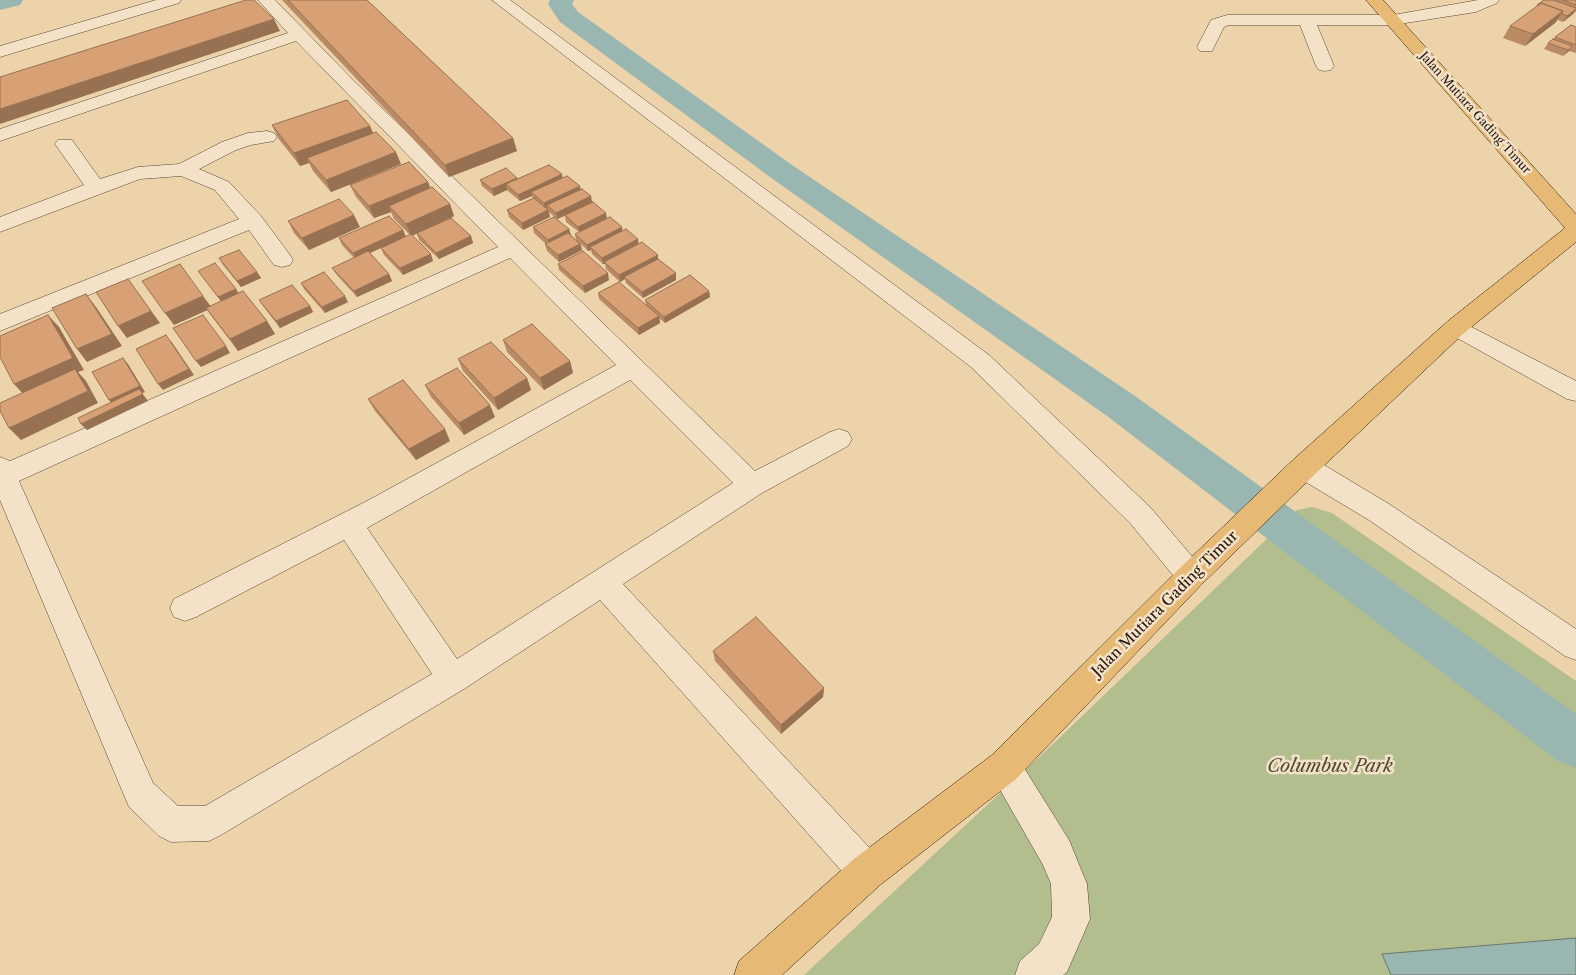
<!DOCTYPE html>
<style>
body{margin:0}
canvas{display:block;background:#ecd3aa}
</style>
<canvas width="1576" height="975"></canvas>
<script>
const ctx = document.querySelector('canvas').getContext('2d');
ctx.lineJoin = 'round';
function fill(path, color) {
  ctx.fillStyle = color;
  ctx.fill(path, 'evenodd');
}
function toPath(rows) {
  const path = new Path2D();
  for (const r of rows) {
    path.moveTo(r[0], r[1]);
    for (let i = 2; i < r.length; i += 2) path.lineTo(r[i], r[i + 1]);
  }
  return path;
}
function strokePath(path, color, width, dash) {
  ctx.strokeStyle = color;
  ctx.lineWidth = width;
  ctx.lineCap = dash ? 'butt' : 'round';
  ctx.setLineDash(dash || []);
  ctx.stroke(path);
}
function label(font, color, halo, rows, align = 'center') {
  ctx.font = font + ' "Libre Caslon Text",serif';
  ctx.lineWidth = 5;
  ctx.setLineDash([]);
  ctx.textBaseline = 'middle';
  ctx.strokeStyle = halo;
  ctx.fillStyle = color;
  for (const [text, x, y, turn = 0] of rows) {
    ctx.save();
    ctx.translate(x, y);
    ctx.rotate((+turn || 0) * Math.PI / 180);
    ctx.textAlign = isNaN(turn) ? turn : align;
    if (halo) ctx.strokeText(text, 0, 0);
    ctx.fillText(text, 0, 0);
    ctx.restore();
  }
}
fill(toPath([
 [1312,507,1332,513,1576,681,1576,975,804,975,1054,743,1297,510]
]), '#b2be8d');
const water = toPath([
 [1576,938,1576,975,1391,975,1382,954,1576,938]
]);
fill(water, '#9ab6b1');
strokePath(water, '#6b766f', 1);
fill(toPath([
 [0,0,23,0,20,5,0,10,0,0],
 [550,0,574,0,572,4,578,12,792,165,1135,396,1576,714,1576,768,1558,761,1107,416,770,177,560,22,548,4,550,0]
]), '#9ab6b1');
const minor = toPath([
 [156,0,181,0,179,3,0,57,0,46,156,0],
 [258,0,275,0,352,79,755,471,830,432,839,429,848,432,852,439,848,446,762,493,623,584,880,859,885,872,880,885,867,890,854,885,600,600,464,689,221,835,209,841,171,842,159,836,129,807,0,500,0,457,10,461,498,247,296,41,0,141,0,129,288,33,258,0],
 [510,258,616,365,367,501,174,599,170,608,174,617,185,621,196,617,344,540,432,674,205,806,178,806,153,783,19,481,510,258],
 [630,380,733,483,457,659,367,528,630,380],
 [492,0,510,0,989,355,1150,507,1201,567,1206,576,1201,585,1191,589,1181,585,1130,523,971,367,492,0],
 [1478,0,1499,0,1497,3,1476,12,1393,25,1317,25,1334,66,1331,70,1325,71,1319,70,1316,66,1300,25,1229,25,1224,27,1212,51,1200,51,1197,47,1211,20,1227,15,1393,15,1478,0],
 [267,131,274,133,277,137,274,141,251,145,236,150,199,169,229,182,261,216,290,255,293,260,290,265,282,267,274,265,249,230,0,331,0,314,239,219,215,190,181,176,140,179,0,232,0,217,84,185,55,144,58,140,72,140,100,179,138,167,179,164,222,142,248,133,267,131],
 [1456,319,1576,381,1576,401,1567,399,1448,333,1444,327,1448,321,1456,319],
 [1304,456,1314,459,1389,504,1576,629,1576,660,1565,656,1369,520,1294,475,1290,467,1294,459,1304,456],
 [1004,750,1016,755,1069,840,1087,884,1090,919,1067,972,1063,975,1015,975,1020,961,1039,944,1052,917,1051,884,1043,865,987,767,992,755,1004,750]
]);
const major = toPath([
 [1366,0,1383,0,1576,214,1576,242,1464,333,1314,475,1201,585,1016,779,880,885,782,975,734,975,739,961,854,859,992,755,1181,567,1294,459,1448,321,1565,228,1366,0]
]);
strokePath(minor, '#564434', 1);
strokePath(major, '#24150c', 1);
fill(minor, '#f3e2c8');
fill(major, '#e6ba75');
fill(toPath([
 [282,0,367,0,513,138,517,151,449,177],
 [1544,0,1576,0,1576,12,1575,12,1573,14,1563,22,1558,20,1555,23,1525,46,1503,38,1510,26,1536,8,1537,5],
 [1576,27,1576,53,1569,51,1563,56,1544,49,1548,43,1553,39,1555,37],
 [272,125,370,126,373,133,401,164,331,192,313,171,309,163,300,166,278,138],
 [517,178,518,179,562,178,581,189,607,218,622,227,622,231,638,239,638,244,658,255,658,259,676,280,643,298,626,283,625,279,620,282,606,269,605,264,603,264,592,254,591,250,588,251,581,244,582,250,559,262,547,251,545,244,546,244,534,233,533,227,569,229,571,235,576,240,575,234,579,232,566,222,565,216,557,219,549,212,550,217,523,230,509,217,507,210,533,199,532,196,520,201,508,191,507,190,494,196,482,186,480,180],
 [428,182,430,188,450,204,454,216,451,218,471,236,473,243,439,259,419,240,417,234,412,236,433,261,403,275,384,255,381,248,370,253,389,274,392,281,357,297,336,274,332,268,354,258,342,245,339,238,403,230,406,237,410,235,394,219,391,212,374,218,356,197,350,185],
 [288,221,360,227,309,250,294,233],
 [219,258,257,272,261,278,241,287,223,265],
 [558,264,609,280,585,293,559,270],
 [198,271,236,289,238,293,267,321,275,334,238,351,207,310,174,325,221,301],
 [301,283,348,302,325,313,304,289],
 [709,291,710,297,665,323,659,318,660,323,639,335,599,299,598,293,646,304,645,300],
 [259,300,310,306,313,312,280,328,263,306],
 [503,340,570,361,573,373,544,390,507,352],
 [458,359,527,378,531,390,498,410,463,371],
 [425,385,495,417,464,435,431,397],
 [368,399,450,441,416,460,375,411],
 [713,651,824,688,823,697,781,734,715,661]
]), '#ba8a65');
fill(toPath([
 [1576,9,1573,14,1563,22,1567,16],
 [1563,11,1555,23,1525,46,1533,34],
 [274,19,280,31,0,124,0,109],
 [1572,46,1568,52,1563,56,1568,50],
 [370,126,375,138,307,158,309,163,300,166,294,153],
 [513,138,517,151,449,177,445,165],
 [396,152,401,164,331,192,326,180],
 [562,174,563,181,531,192,532,196,520,201,518,195],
 [517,178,519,184,506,184,507,190,494,196,492,189],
 [428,182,433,195,389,206,391,212,374,218,369,206],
 [580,186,581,192,547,205,547,209,545,210,544,203],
 [591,196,592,202,557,219,556,213],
 [450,204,454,216,411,236,406,224],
 [548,210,550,217,523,230,522,223],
 [606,213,607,219,580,233,578,227],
 [354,215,360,227,309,250,302,238],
 [622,227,623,233,590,247,591,250,588,251,587,245],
 [569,229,571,236,549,246,548,240],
 [403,230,406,237,356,259,353,253],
 [471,236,473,243,439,259,436,253],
 [638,239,639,246,604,262,605,264,603,264,602,258],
 [580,244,582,250,559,262,558,255],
 [431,254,433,261,403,275,400,268],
 [658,255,658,261,624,277,625,279,620,282,619,275],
 [257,272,261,278,241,287,237,281],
 [608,273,609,280,585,293,583,286],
 [676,273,676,280,643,298,642,292],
 [389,274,392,281,357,297,354,291],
 [128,279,160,323,127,338,118,326],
 [236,289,240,296,222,303,218,297],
 [709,291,710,297,665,323,664,317],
 [86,294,96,307,122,346,87,362,77,349],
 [203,296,212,308,174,325,165,313],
 [345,296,348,302,325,313,322,307],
 [310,306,313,312,280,328,276,321],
 [48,315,59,327,84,370,78,372,86,381,98,403,21,440,9,428,25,396,14,384],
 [659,316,660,323,639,335,638,328],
 [267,321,275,334,238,351,230,339],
 [171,341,194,375,163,390,158,384],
 [226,346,230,353,201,367,196,361],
 [123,358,128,364,145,392,142,393,148,401,87,430,81,424,114,406,109,400],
 [570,361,573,373,544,390,540,378],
 [527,378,531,390,498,410,494,398],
 [490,405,495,417,464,435,459,423],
 [445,429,450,441,416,460,409,449],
 [824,688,823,697,781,734,781,725]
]), '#977152');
const building = toPath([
 [246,0,254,0,274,19,0,109,0,77,246,0],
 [288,0,367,0,513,138,445,165,288,0],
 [1544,0,1553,0,1576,8,1576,9,1567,16,1562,14,1563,11,1541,3,1539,5,1537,5,1544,0],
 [1563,0,1576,0,1576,5,1563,0],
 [1541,3,1563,11,1533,34,1510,26,1541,3],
 [1571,25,1576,27,1576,45,1555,37,1571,25],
 [1553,39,1572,46,1568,50,1548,43,1553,39],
 [347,100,370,126,294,153,272,125,347,100],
 [376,132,396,152,326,180,307,158,376,132],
 [409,162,428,182,369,206,350,185,409,162],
 [549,165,562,174,518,195,506,184,549,165],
 [506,168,517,178,492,189,480,180,506,168],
 [567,176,580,186,544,203,531,192,567,176],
 [432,187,450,204,406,224,389,206,432,187],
 [582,189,591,196,556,213,547,205,582,189],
 [534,198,548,210,522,223,507,210,534,198],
 [339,199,354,215,302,238,288,221,339,199],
 [593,202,606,213,578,227,565,215,593,202],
 [389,216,403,230,353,253,339,238,389,216],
 [554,217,569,229,548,240,533,227,554,217],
 [610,217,622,227,587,245,575,234,610,217],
 [451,218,471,236,436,253,417,233,451,218],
 [626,229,638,239,602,258,590,247,626,229],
 [568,233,580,244,558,255,545,244,568,233],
 [411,234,431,254,400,268,381,248,411,234],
 [642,242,658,255,619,275,604,262,642,242],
 [239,250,257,272,237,281,219,258,239,250],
 [368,251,389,274,354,291,332,268,368,251],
 [583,251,608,273,583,286,558,264,583,251],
 [658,259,676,273,642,292,624,277,658,259],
 [215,263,236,289,218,297,198,271,215,263],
 [180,264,203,296,165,313,142,281,180,264],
 [324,272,345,296,322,307,301,283,324,272],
 [690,275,709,291,664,317,645,300,690,275],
 [128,279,151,311,118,326,96,292,128,279],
 [619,282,659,316,638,328,598,293,619,282],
 [292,285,310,306,276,321,259,300,292,285],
 [243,291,267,321,230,339,206,308,243,291],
 [86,294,112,334,77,349,52,308,86,294],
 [48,315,73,358,14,384,0,357,0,336,48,315],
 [203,315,226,346,196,361,173,328,203,315],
 [532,324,570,361,540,378,503,340,532,324],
 [166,335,189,369,158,384,136,349,166,335],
 [491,342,527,378,494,398,458,359,491,342],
 [123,358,140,386,109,400,92,372,123,358],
 [457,368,490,405,459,423,425,385,457,368],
 [75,369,88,391,9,428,0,411,0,403,75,369],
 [403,380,445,429,409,449,368,399,403,380],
 [139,389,143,394,81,424,78,418,139,389],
 [756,617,824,688,781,725,713,651,756,617]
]);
fill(building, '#d8a175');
strokePath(building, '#977152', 1);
label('12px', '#24150c', '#f3e2c8', [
 ["Jalan Mutiara Gading Timur",1475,113,48]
]);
label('15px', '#24150c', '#f3e2c8', [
 ["Jalan Mutiara Gading Timur",1165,604,-45]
]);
label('italic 18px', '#4f4833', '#f3e2c8', [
 ["Columbus Park",1330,767]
]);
</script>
